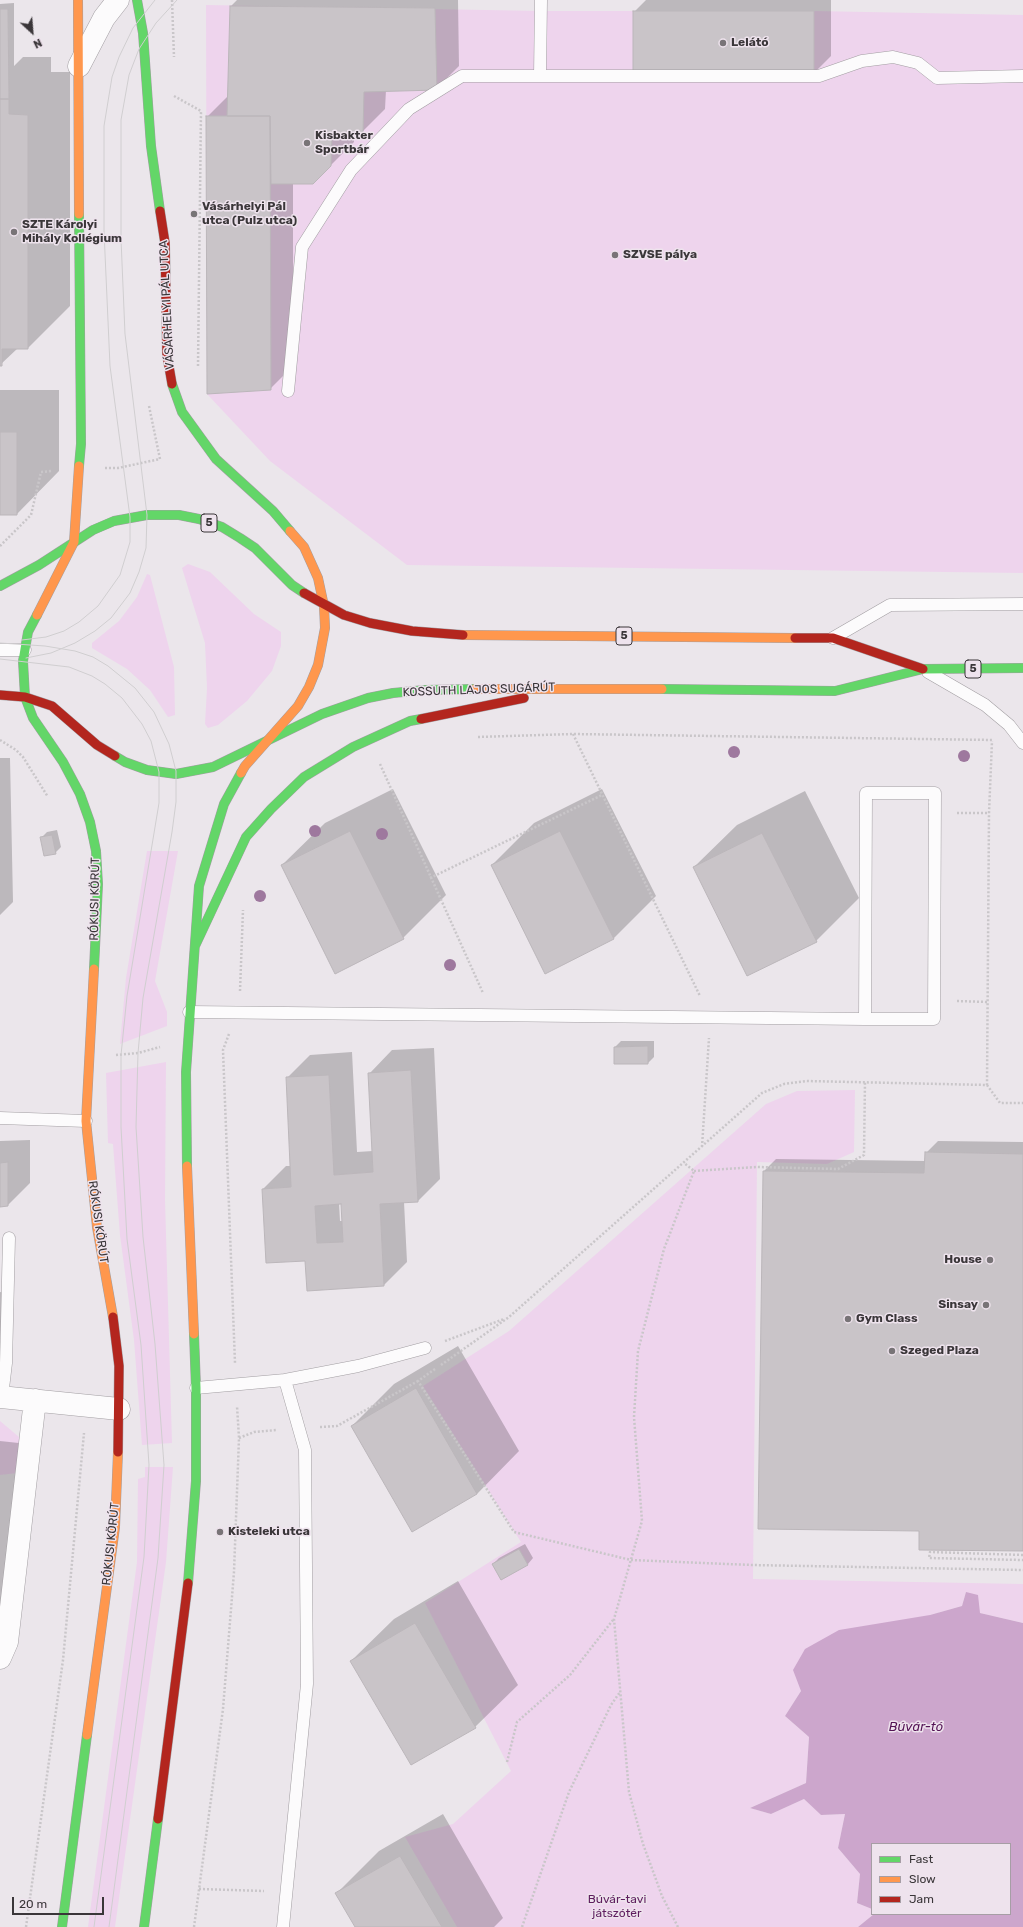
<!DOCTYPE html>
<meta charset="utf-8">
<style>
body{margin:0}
#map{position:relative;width:1023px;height:1927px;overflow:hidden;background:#ebe6eb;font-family:Rubik,sans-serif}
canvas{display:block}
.legend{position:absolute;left:871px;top:1843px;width:140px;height:72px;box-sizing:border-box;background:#eee3ed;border:1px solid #a69ea5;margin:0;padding:5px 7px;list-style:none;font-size:12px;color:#3a3639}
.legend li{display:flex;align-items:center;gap:8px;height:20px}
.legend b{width:20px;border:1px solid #a69ea5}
.north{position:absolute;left:12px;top:12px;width:40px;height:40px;-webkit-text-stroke:3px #eee3ed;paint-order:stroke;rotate:154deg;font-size:11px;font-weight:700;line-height:16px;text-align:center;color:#3a3639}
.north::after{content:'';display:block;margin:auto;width:14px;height:18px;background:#3a3639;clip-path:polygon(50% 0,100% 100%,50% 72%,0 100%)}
.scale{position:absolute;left:12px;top:1897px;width:92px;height:18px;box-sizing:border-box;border:2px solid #3a3639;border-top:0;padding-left:5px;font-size:12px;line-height:14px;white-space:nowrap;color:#3a3639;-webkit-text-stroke:3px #eee3ed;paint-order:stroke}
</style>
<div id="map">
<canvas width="1023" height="1927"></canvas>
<ul class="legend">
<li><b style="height:5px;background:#63d668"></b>Fast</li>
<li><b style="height:5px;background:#ff974d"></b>Slow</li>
<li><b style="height:5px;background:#b3261e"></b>Jam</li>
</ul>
<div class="north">N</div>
<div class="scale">20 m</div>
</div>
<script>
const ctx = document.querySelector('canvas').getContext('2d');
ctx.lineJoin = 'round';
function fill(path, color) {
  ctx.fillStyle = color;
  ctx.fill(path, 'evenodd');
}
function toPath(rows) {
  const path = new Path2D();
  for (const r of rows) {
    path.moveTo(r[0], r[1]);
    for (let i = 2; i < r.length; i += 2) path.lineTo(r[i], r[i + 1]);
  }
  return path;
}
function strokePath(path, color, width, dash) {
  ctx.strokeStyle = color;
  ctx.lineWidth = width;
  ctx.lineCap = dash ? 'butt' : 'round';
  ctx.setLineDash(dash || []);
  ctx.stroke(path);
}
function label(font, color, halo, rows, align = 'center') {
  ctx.font = font + ' Rubik,sans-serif';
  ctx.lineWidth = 3;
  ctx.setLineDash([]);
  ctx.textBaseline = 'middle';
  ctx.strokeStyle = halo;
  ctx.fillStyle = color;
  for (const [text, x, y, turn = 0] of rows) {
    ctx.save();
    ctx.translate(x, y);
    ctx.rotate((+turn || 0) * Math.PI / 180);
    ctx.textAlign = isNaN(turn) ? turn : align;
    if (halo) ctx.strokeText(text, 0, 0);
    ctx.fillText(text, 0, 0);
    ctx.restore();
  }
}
fill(toPath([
 [206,5,541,11,814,11,1023,15,1023,573,407,565,270,461,207,394],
 [188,564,210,572,254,614,281,632,281,646,272,671,247,701,218,725,208,728,205,724,207,688,205,643,182,568],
 [147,574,150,575,174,667,175,715,168,717,150,690,127,669,92,648,92,643,119,621,137,597],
 [147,851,178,851,155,981,167,1012,167,1026,120,1044,126,978],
 [166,1062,165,1200,172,1443,142,1445,134,1340,120,1235,113,1144,108,1143,106,1073],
 [855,1090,854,1152,827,1164,757,1162,753,1579,1023,1584,1023,1623,980,1613,966,1592,962,1606,930,1615,801,1691,785,1716,809,1737,806,1783,750,1808,771,1814,804,1799,821,1815,845,1814,838,1848,860,1874,857,1903,872,1909,872,1914,874,1914,858,1927,457,1927,405,1837,453,1824,511,1771,425,1603,521,1542,423,1386,509,1331,766,1104,797,1091],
 [0,1421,19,1437,18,1473,0,1475],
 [145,1467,173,1467,166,1562,115,1927,88,1927,137,1562,138,1479,145,1477]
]), '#eed4ed');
fill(toPath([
 [966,1592,978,1595,980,1613,1023,1623,1023,1927,858,1927,874,1914,1010,1914,1010,1844,872,1844,872,1909,857,1903,860,1874,838,1848,845,1814,821,1815,804,1799,771,1814,750,1808,806,1783,809,1737,785,1716,801,1691,793,1670,805,1649,839,1630,930,1615,962,1606]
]), '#cca6cc');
fill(toPath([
 [237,0,458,0,459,66,436,89,386,90,385,109,362,132,354,132,354,142,313,183,293,183,293,366,270,389,207,117,228,96,231,6],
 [646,0,831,0,831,56,813,74,634,12],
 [14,3,14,66,23,57,51,57,51,72,70,72,70,306,28,348,18,348,0,365,0,4],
 [0,390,59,390,59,471,17,514,0,514],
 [0,758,10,758,13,902,0,915],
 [393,789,446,895,403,938,282,865,325,823],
 [602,789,656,896,613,939,492,865,534,823],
 [805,791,859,898,816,941,694,867,737,825],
 [57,830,61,847,55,853,41,838,47,832],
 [621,1041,654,1041,654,1057,648,1063,615,1047],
 [434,1048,440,1179,418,1201,404,1202,407,1262,384,1285,308,1290,306,1260,263,1189,286,1166,291,1166,287,1078,310,1055,352,1052,357,1152,373,1151,370,1073,392,1050],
 [339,1203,342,1203,343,1221,340,1221],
 [30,1140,30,1183,7,1206,0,1206,0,1141],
 [938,1141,1023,1142,1023,1550,920,1530,759,1528,764,1171,776,1159,926,1161,926,1153],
 [0,1292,5,1293,0,1338],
 [458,1346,519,1451,477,1494,352,1426,394,1384],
 [0,1441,28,1444,0,1609],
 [525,1544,533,1558,528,1564,501,1579,493,1564,499,1558],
 [458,1581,518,1685,475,1727,351,1661,394,1619],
 [443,1814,503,1918,494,1927,356,1927,337,1893,379,1851]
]), '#0003');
const building = toPath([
 [230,6,435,8,437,90,364,92,363,133,332,134,331,166,313,184,271,184,270,116,227,116,230,6],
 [0,9,8,9,9,99,0,99,0,9],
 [633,11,814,11,814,75,633,75,633,11],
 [0,99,9,99,9,114,28,115,28,349,2,349,2,366,0,366,0,99],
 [206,116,270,116,271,390,207,394,206,116],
 [0,432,17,432,17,515,0,515,0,432],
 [350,831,404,939,335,974,281,865,350,831],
 [560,831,614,939,545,974,491,865,560,831],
 [762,833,817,942,747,976,693,867,762,833],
 [52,835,56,854,44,856,40,837,52,835],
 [648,1046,648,1064,614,1064,614,1047,648,1046],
 [411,1070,418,1202,380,1204,384,1286,307,1291,305,1261,266,1263,262,1189,291,1187,286,1077,329,1075,334,1175,373,1172,368,1073,411,1070],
 [341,1204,343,1242,317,1243,315,1206,341,1204],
 [925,1152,1023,1154,1023,1551,919,1550,919,1531,758,1529,763,1171,924,1173,925,1152],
 [8,1162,8,1206,0,1207,0,1163,8,1162],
 [416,1388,477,1494,412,1532,351,1426,416,1388],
 [519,1549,528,1565,501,1580,492,1564,519,1549],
 [415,1623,476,1728,411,1765,350,1661,415,1623],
 [400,1856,442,1927,355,1927,335,1893,400,1856]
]);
fill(building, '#c9c4c8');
strokePath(building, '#bbb6ba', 1);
const lane = toPath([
 [540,76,541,0],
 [288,391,302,247,351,170,409,109,462,76,819,76,862,61,893,57,918,63,937,78,1023,76],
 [833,638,890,605,1023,604],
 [0,650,25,650],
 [928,672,985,705,1009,725,1023,743],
 [189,1012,865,1019,934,1019,935,793,866,793,865,1019],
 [0,1118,86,1121],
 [285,1380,358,1366,425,1348],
 [196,1388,285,1380,305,1450,307,1684,283,1927],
 [2,1397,6,1363,9,1238]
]);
const street = toPath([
 [79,66,104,18,118,0],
 [0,1397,119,1409],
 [0,1658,7,1642,35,1400]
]);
const fast = toPath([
 [137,0,143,33,151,146,160,211],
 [172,384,182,412,216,459,273,511,290,531],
 [79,466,81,444,79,214],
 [0,586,39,565,93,530,114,521,147,515,179,515,199,519,222,527,240,538,255,548,292,585,304,593],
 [37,615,28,632,23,661,25,697,33,718,63,762,80,794,90,822,96,851,98,884,94,969],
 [662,689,835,691,923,669,1023,668],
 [115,756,125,762,147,770,176,774,213,767,322,714,368,698,393,693,425,690,475,689],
 [195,946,246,837,271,809,304,777,353,747,410,721,421,719],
 [187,1166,186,1072,199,886,224,804,241,773],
 [188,1583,196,1481,196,1388,194,1334],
 [62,1927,87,1735],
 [144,1927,158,1819]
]);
const slow = toPath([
 [78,0,79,214],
 [37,615,74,542,79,466],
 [463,635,795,638],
 [475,689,662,689],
 [241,773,245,766,298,706,309,687,318,665,325,628,324,606,318,578,304,547,290,531],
 [94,969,86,1121,97,1227,113,1317],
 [187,1166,194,1334],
 [87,1735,115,1527,118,1452]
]);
const jam = toPath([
 [160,211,165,243,167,355,172,384],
 [304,593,344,615,370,623,412,631,463,635],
 [795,638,833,638,923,669],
 [0,695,25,697,52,706,97,745,115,756],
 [421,719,524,698],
 [113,1317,119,1366,118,1452],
 [158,1819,188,1583]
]);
strokePath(lane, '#a29ea2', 13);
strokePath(street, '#a29ea2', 23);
strokePath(fast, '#a29ea2', 10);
strokePath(slow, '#a29ea2', 10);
strokePath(jam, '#a29ea2', 10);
strokePath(toPath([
 [172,0,174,57],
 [174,96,201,111,198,366],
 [105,468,118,468,160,459,149,406],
 [0,546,31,515,41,472,52,471],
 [573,734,700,996],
 [478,737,573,734,993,740],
 [0,740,16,750,23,757,48,797],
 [380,764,483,993],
 [957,813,989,813],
 [430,878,602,795],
 [240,991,243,910],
 [957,1001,988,1002],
 [229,1034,223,1050,235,1363],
 [116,1055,138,1053,160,1047],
 [987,1085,1000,1103,1023,1103],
 [702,1147,709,1038],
 [694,1171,757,1167,838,1169,864,1155,865,1081],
 [445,1341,504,1319],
 [441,1365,509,1317,762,1093,784,1084,806,1081,987,1085,989,813,992,741],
 [435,1369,418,1381,514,1532,631,1560,752,1565,1023,1570],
 [320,1427,337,1426,418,1381],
 [239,1438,254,1432,277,1430],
 [1023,1555,930,1552,929,1558,1023,1560],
 [507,1762,517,1722,570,1675,613,1620],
 [199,1889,264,1891],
 [26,1927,63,1660,84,1433],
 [194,1927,223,1709,234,1572,239,1438,237,1406],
 [522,1927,569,1792,611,1705,620,1692],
 [678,1927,662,1896,643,1844,629,1792,614,1619,642,1521,634,1417,638,1351,664,1249,694,1171,684,1163]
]), '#c9c6c9', 2.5, [2, 2]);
strokePath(lane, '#fcfbfc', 12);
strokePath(street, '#fcfbfc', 22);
strokePath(fast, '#63d668', 9);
strokePath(slow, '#ff974d', 9);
strokePath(jam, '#b3261e', 9);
strokePath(toPath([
 [22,640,46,637,64,631,79,622,98,606,120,575,130,542,130,517,110,366,104,231,104,126,112,77,119,57,133,28,155,0],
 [0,643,45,646,75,651,93,657,108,666,135,688,154,712,169,744,176,771,176,802,172,832,143,998,138,1053,136,1127,143,1237,155,1344,164,1465,158,1558,109,1927],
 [26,658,51,653,75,643,95,631,111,618,130,593,139,572,146,548,147,515,125,334,121,239,121,120,129,75,139,49,156,23,177,0],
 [0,659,69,667,92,676,105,684,122,698,142,724,151,741,159,772,159,803,127,996,121,1055,121,1127,127,1239,141,1345,149,1465,144,1557,94,1927]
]), '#d0ced0', 1);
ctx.fillStyle = '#9e789e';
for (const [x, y] of [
 [734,752],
 [964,756],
 [315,831],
 [382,834],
 [260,896],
 [450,965]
]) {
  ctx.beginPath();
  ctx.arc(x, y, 6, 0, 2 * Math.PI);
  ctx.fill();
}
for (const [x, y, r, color] of [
 [723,43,4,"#787477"],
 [307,143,4,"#787477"],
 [194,214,4,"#787477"],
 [14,232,4,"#787477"],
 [615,255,4,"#787477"],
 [990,1260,4,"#787477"],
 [986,1305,4,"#787477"],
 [848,1319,4,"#787477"],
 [892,1351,4,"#787477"],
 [220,1532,4,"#787477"]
]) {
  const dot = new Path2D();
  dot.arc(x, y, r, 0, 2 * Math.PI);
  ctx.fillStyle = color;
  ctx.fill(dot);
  strokePath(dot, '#eee3ed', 1.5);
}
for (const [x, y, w] of [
 [209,523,16],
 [624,636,16],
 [973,669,16]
]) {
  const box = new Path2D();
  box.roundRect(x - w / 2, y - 9, w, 18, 3);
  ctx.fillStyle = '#eee3ed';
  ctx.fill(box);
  strokePath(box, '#3a3639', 1);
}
label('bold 11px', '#3a3639', null, [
 ["5",209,523],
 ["5",624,636],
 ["5",973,669]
]);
label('bold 12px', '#3a3639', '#eee3ed', [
 ["Lelátó",731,43],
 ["Kisbakter",315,136],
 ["Sportbár",315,150],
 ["Vásárhelyi Pál",202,207],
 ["utca (Pulz utca)",202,221],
 ["SZTE Károlyi",22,225],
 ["Mihály Kollégium",22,239],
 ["SZVSE pálya",623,255],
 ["House",982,1260,"right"],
 ["Sinsay",978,1305,"right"],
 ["Gym Class",856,1319],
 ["Szeged Plaza",900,1351],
 ["Kisteleki utca",228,1532]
], 'left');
label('12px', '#3a3639', '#eee3ed', [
 ["VÁSÁRHELYI PÁL UTCA",167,305,-93],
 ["KOSSUTH LAJOS SUGÁRÚT",479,690,-2],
 ["RÓKUSI KÖRÚT",95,899,-89],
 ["RÓKUSI KÖRÚT",98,1222,82],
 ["RÓKUSI KÖRÚT",111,1544,-84]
]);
label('12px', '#5f1e5f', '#eee3ed', [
 ["Búvár-tavi",617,1900],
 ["játszótér",617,1914]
]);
label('italic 13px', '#541355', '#eee3ed', [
 ["Búvár-tó",916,1727]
]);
</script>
